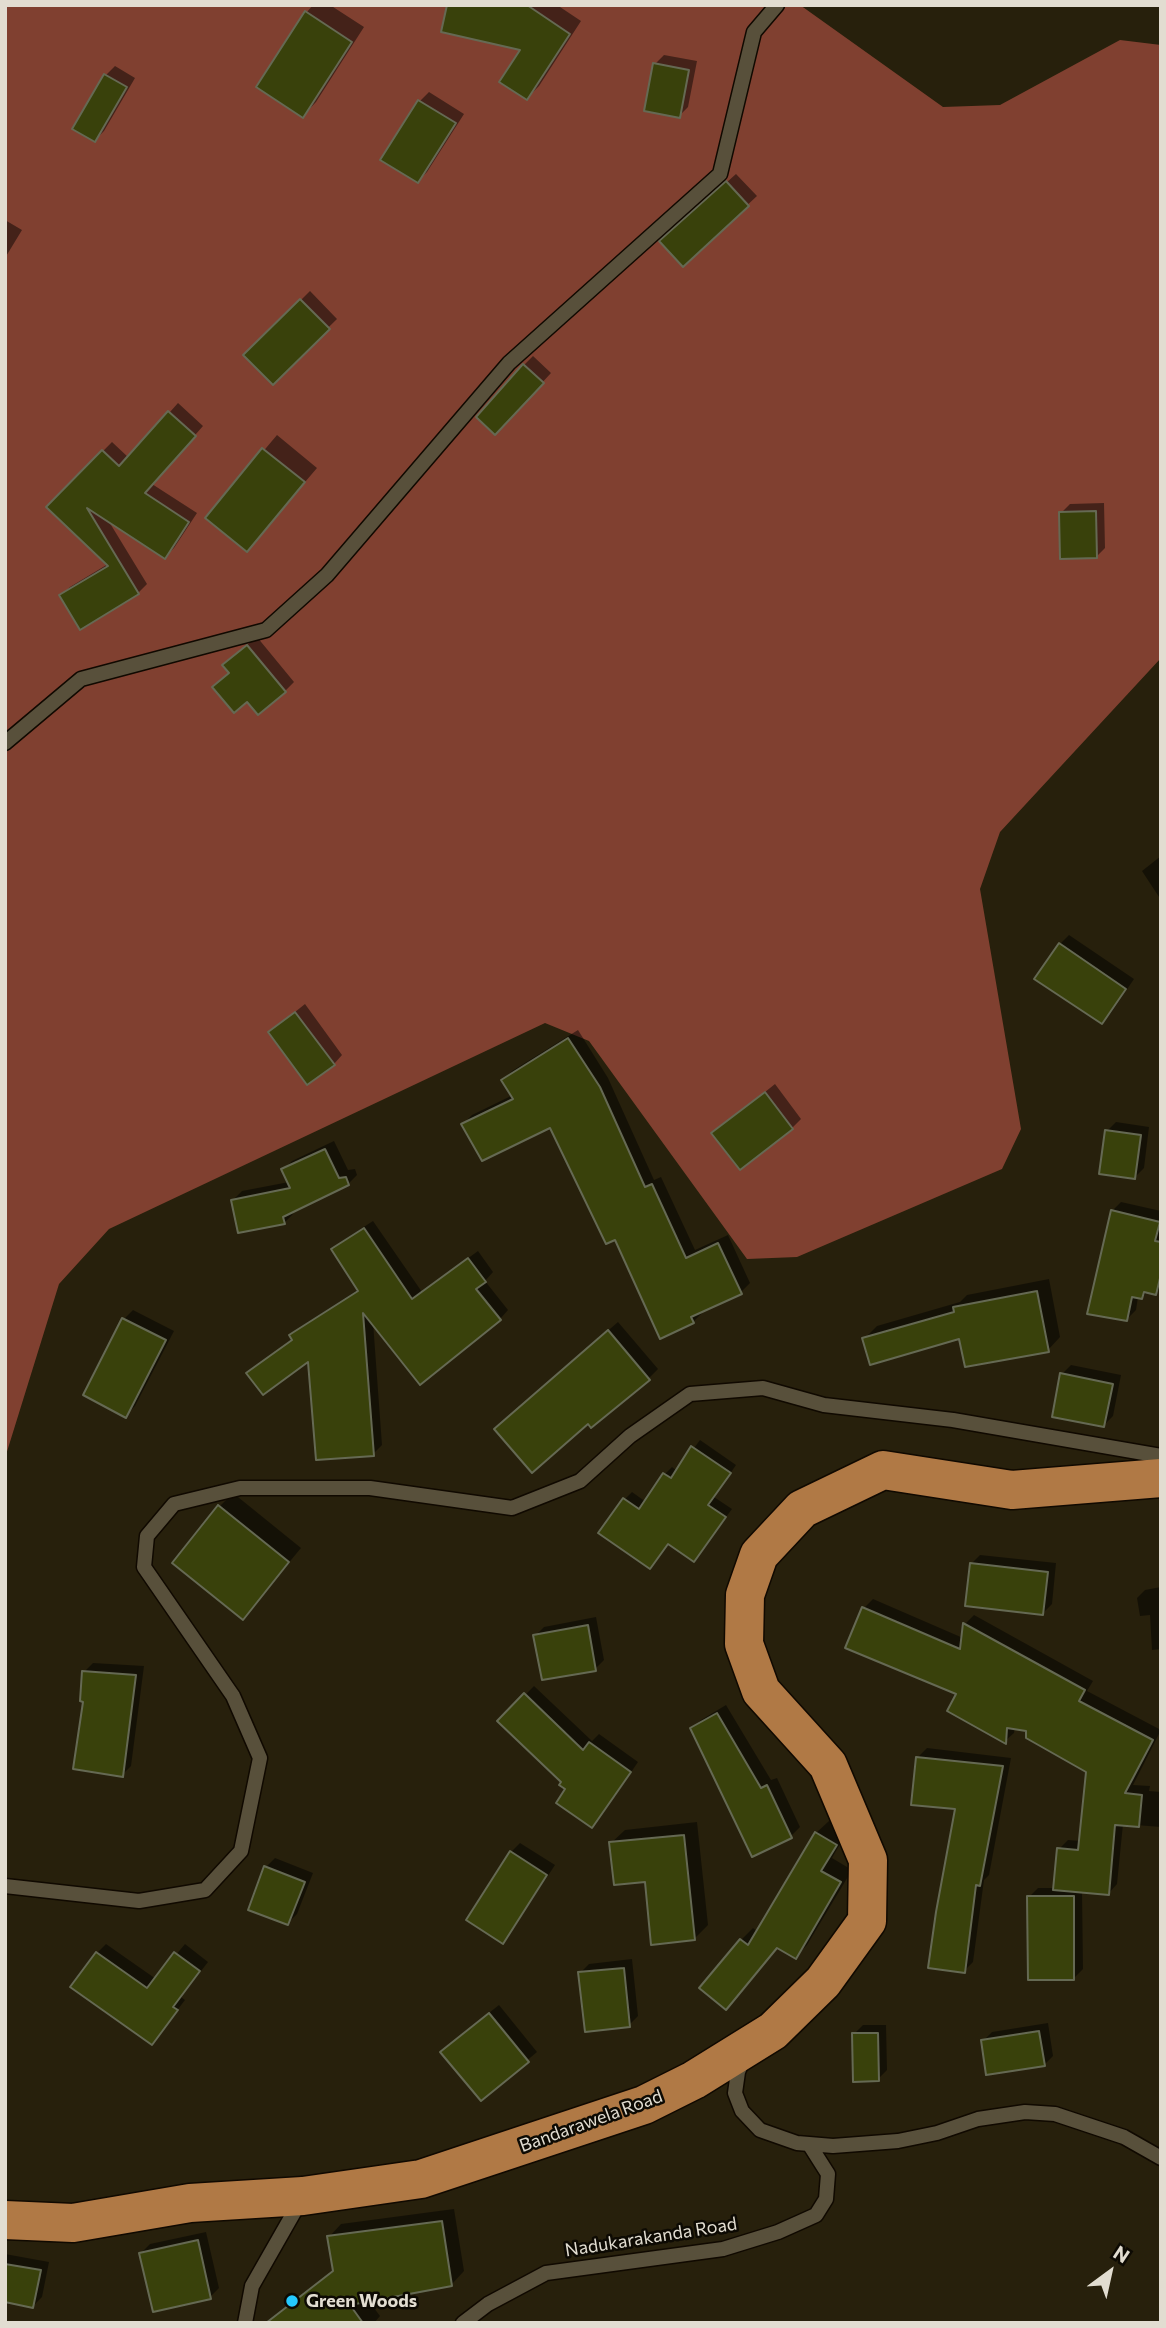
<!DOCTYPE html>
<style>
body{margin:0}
#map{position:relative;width:1166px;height:2328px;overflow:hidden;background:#27200c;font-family:Commissioner,sans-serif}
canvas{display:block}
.frame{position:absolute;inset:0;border:7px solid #e2ddd1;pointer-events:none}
.north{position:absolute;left:1075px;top:2237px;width:70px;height:70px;-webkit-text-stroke:5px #0d0a03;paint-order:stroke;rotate:33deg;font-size:19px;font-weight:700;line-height:28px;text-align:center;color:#e2ddd1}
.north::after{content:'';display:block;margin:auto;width:24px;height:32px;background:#e2ddd1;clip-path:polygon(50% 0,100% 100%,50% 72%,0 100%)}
</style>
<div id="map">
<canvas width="1166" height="2328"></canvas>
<div class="frame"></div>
<div class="north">N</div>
</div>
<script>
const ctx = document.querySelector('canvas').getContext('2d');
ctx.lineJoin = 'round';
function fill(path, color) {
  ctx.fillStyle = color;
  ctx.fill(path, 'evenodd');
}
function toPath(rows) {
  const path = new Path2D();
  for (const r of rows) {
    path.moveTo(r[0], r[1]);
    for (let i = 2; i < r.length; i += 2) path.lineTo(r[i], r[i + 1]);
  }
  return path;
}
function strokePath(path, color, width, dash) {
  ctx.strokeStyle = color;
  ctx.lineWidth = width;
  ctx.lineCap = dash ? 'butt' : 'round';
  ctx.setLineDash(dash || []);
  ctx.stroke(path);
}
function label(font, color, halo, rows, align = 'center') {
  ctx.font = font + ' Commissioner,sans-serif';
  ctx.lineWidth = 5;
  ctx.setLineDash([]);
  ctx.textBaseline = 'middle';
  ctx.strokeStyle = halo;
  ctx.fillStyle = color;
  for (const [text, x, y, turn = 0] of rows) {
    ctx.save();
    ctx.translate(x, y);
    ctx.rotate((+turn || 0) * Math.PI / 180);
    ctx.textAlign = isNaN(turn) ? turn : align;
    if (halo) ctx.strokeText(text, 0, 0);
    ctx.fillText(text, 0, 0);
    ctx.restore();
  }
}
fill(toPath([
 [5,5,800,5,943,107,1000,105,1120,40,1161,45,1161,658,1000,832,980,889,1021,1129,1002,1169,797,1257,747,1259,589,1041,545,1023,109,1229,59,1284,5,1458]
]), '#804030');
fill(toPath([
 [313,5,330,5,364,27,316,102,303,116,307,12],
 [449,5,557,5,581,21,539,86,527,98,523,49],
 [664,55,697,61,688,107,679,116,655,64],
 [115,66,135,78,104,131,95,140,106,75],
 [429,92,464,114,427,172,418,181,383,159,420,101],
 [736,174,757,196,683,265,670,233],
 [5,220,22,230,5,258],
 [310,291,337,319,273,382,246,355],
 [533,356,551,373,504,424,524,365],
 [178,403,203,426,152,484,197,513,174,548,165,557,108,520,147,584,138,593,61,596,70,587,108,564,49,506,112,442,129,458],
 [277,435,317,468,247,550,207,518],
 [1104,503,1105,548,1096,557,1061,513,1070,504],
 [257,637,294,682,285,691,248,700,230,672,233,656],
 [1161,856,1161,900,1142,871],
 [1069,935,1134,979,1111,1013,1102,1022,1060,944],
 [305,1004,342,1055,334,1064,270,1032],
 [578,1030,608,1078,654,1180,661,1177,695,1250,728,1235,750,1283,741,1292,701,1310,702,1313,693,1322,616,1238,550,1126,463,1124,472,1115,513,1095,503,1080,512,1071],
 [775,1084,801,1119,792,1128,714,1133],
 [1116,1122,1149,1127,1144,1168,1135,1177,1107,1131],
 [334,1141,348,1170,355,1169,357,1175,348,1184,292,1211,293,1214,284,1223,233,1200,242,1191,289,1182,283,1170,292,1161],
 [1121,1202,1161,1211,1161,1288,1155,1293,1148,1291,1142,1298,1138,1297,1136,1310,1127,1319,1112,1211],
 [373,1221,422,1292,478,1251,493,1272,485,1281,508,1310,500,1319,373,1322,382,1445,373,1454,309,1359,248,1373,293,1338,292,1335,300,1327,359,1289,333,1250,342,1241],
 [1049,1279,1060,1337,1048,1350,960,1337,864,1339,877,1326,960,1302,967,1295],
 [133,1310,174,1331,135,1406,126,1415,85,1394,124,1319],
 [618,1322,658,1369,649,1378,592,1426,588,1422,505,1420],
 [1071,1365,1121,1375,1113,1416,1104,1425,1062,1374],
 [700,1440,736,1465,714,1497,732,1509,694,1560,625,1499,632,1492,646,1502,665,1474,672,1467,677,1471],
 [233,1493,301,1548,243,1618,219,1507],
 [980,1555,1056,1563,1052,1604,1043,1613,971,1564],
 [1161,1587,1161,1649,1152,1650,1150,1615,1140,1616,1137,1598,1145,1590],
 [873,1599,963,1638,965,1624,974,1615,1093,1681,1087,1691,1161,1730,1133,1785,1150,1786,1149,1791,1161,1792,1161,1827,1123,1824,1117,1884,1108,1894,1082,1891,1083,1969,1074,1978,1029,1897,1038,1888,1055,1888,1059,1849,1068,1840,1081,1841,1088,1771,1028,1729,1015,1727,1014,1733,1005,1741,958,1694,864,1608],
 [596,1617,604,1660,595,1669,535,1636,544,1627],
 [93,1663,144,1666,131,1766,122,1775,85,1700,84,1672],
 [534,1686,592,1741,599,1734,638,1762,601,1816,592,1825,564,1782,500,1721],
 [726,1705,771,1780,777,1778,800,1827,791,1836,752,1855,692,1729,701,1720],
 [927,1748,1011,1758,989,1875,984,1880,973,1962,964,1971,958,1807,918,1757],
 [829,1821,847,1832,832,1858,852,1870,807,1945,795,1957,778,1947,726,2008,741,1940,753,1928,758,1932,816,1833],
 [697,1822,708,1925,694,1939,646,1880,611,1843,625,1830],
 [520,1843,555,1865,511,1932,503,1941,469,1919,511,1852],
 [275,1858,313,1873,297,1914,288,1923,266,1867],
 [106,1944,156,1979,185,1944,208,1962,181,1997,185,2000,152,2043,97,1953],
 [632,1959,638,2016,629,2025,580,1973,589,1964],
 [499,2005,537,2052,481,2099,451,2043],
 [1048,2023,1053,2056,1044,2065,983,2041,992,2032],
 [863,2025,886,2025,887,2070,878,2079,854,2034],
 [454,2209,464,2271,452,2284,368,2300,380,2316,374,2323,319,2323,286,2309,335,2269,329,2237,341,2224],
 [206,2232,219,2288,210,2297,141,2253,150,2244],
 [5,2254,49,2262,42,2297,33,2306,5,2300]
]), '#0007');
const building = toPath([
 [447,5,527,5,570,34,527,100,499,82,520,50,441,32,447,5],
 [305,11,352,42,303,118,256,87,305,11],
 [653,63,689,70,680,118,644,111,653,63],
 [104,74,127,87,95,142,72,129,104,74],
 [418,100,456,123,418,183,380,160,418,100],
 [726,181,749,206,683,267,659,241,726,181],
 [300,299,330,329,273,385,243,355,300,299],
 [523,364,544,383,495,435,476,417,523,364],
 [168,411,196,436,145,493,189,522,165,559,87,508,139,594,80,630,59,595,108,566,46,507,102,450,119,466,168,411],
 [262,448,305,482,247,552,205,518,262,448],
 [1096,511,1097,558,1060,559,1059,512,1096,511],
 [247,645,286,692,258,715,247,702,234,713,212,687,229,673,222,665,247,645],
 [1059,943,1126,989,1102,1024,1034,979,1059,943],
 [295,1012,335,1065,307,1085,268,1032,295,1012],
 [568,1038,600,1087,645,1187,652,1184,686,1258,718,1243,742,1294,691,1317,694,1323,660,1339,615,1240,606,1244,550,1128,482,1161,461,1124,513,1099,501,1080,568,1038],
 [765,1092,793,1129,740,1170,711,1133,765,1092],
 [1105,1130,1141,1135,1135,1179,1099,1174,1105,1130],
 [325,1149,339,1178,346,1177,349,1185,283,1217,285,1224,238,1233,231,1200,290,1188,281,1169,325,1149],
 [1111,1210,1160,1222,1155,1241,1161,1242,1161,1274,1156,1295,1144,1292,1142,1299,1132,1297,1127,1321,1087,1314,1111,1210],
 [364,1228,412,1299,468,1258,486,1282,476,1289,501,1320,420,1385,363,1313,374,1456,316,1460,308,1362,263,1395,246,1373,292,1340,289,1335,358,1291,331,1249,364,1228],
 [1037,1291,1049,1352,965,1367,959,1339,870,1365,862,1338,954,1312,953,1307,1037,1291],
 [122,1318,166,1340,126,1418,83,1395,122,1318],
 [608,1330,650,1380,591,1428,588,1424,532,1473,494,1429,608,1330],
 [1060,1373,1113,1384,1104,1427,1052,1417,1060,1373],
 [691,1446,731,1473,708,1505,726,1517,694,1562,668,1544,650,1569,598,1533,623,1498,639,1509,663,1473,671,1478,691,1446],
 [218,1505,289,1562,243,1620,172,1563,218,1505],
 [970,1563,1048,1572,1043,1615,965,1606,970,1563],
 [862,1607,960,1649,963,1623,1085,1690,1079,1701,1153,1740,1125,1793,1142,1795,1139,1827,1115,1825,1109,1895,1053,1890,1057,1848,1078,1850,1086,1772,1026,1738,1026,1731,1007,1728,1006,1744,947,1711,956,1694,845,1648,862,1607],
 [588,1625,596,1671,542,1680,533,1635,588,1625],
 [82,1671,136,1675,123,1777,73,1769,83,1702,80,1701,82,1671],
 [524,1693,583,1750,589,1742,631,1772,592,1828,556,1803,565,1789,559,1785,561,1782,497,1721,524,1693],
 [717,1713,761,1788,767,1785,792,1838,752,1857,690,1728,717,1713],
 [916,1757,1003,1766,980,1886,976,1885,965,1973,928,1968,936,1912,955,1809,911,1805,916,1757],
 [815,1832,837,1845,821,1871,841,1882,796,1959,777,1948,726,2010,699,1988,740,1939,748,1945,815,1832],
 [684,1835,695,1940,651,1945,645,1882,614,1885,609,1842,684,1835],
 [510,1851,547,1875,503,1944,466,1920,510,1851],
 [264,1866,305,1882,288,1925,248,1910,264,1866],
 [1027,1896,1074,1896,1074,1980,1028,1980,1027,1896],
 [96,1952,147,1988,174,1952,200,1971,173,2007,178,2010,152,2045,70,1987,96,1952],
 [624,1968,630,2027,585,2032,578,1972,624,1968],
 [489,2013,529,2062,481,2101,440,2052,489,2013],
 [1039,2031,1045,2066,986,2075,981,2040,1039,2031],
 [852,2033,878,2033,879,2081,853,2082,852,2033],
 [442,2221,452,2286,350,2305,363,2323,266,2323,333,2271,327,2236,442,2221],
 [198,2240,211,2299,153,2312,139,2253,198,2240],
 [5,2264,41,2270,33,2308,5,2302,5,2264]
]);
fill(building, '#39410b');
strokePath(building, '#656953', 2);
const lane = toPath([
 [5,743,81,679,266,630,327,575,509,363,720,174,754,32,777,5],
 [5,1886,139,1901,205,1890,241,1851,260,1758,233,1696,144,1567,147,1536,174,1504,240,1488,370,1488,512,1508,580,1481,630,1436,690,1394,763,1388,824,1405,953,1420,1161,1456],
 [743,2059,738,2072,735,2093,742,2111,760,2130,797,2143,833,2146,898,2141,937,2133,978,2119,1025,2112,1055,2114,1124,2137,1161,2158],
 [245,2323,252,2286,301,2200],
 [463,2323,488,2304,546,2273,723,2249,778,2232,816,2215,826,2199,828,2174,809,2144]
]);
const highway = toPath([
 [5,2220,73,2223,190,2203,303,2196,421,2179,644,2105,694,2080,773,2031,823,1982,867,1921,868,1860,828,1765,761,1691,744,1644,745,1595,759,1555,802,1509,883,1470,1012,1490,1161,1478]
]);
strokePath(lane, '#100900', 17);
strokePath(highway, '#100900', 41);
strokePath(lane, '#58503b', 14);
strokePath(highway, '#b07945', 38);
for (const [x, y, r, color] of [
 [292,2301,7,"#24c9fe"]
]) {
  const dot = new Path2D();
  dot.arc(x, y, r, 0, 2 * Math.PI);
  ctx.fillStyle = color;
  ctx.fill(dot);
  strokePath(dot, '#0d0a03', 2.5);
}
label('18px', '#e2ddd1', '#0d0a03', [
 ["Bandarawela Road",591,2121,-20],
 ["Nadukarakanda Road",651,2237,-9]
]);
label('bold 18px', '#e2ddd1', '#0d0a03', [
 ["Green Woods",306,2301]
], 'left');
</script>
